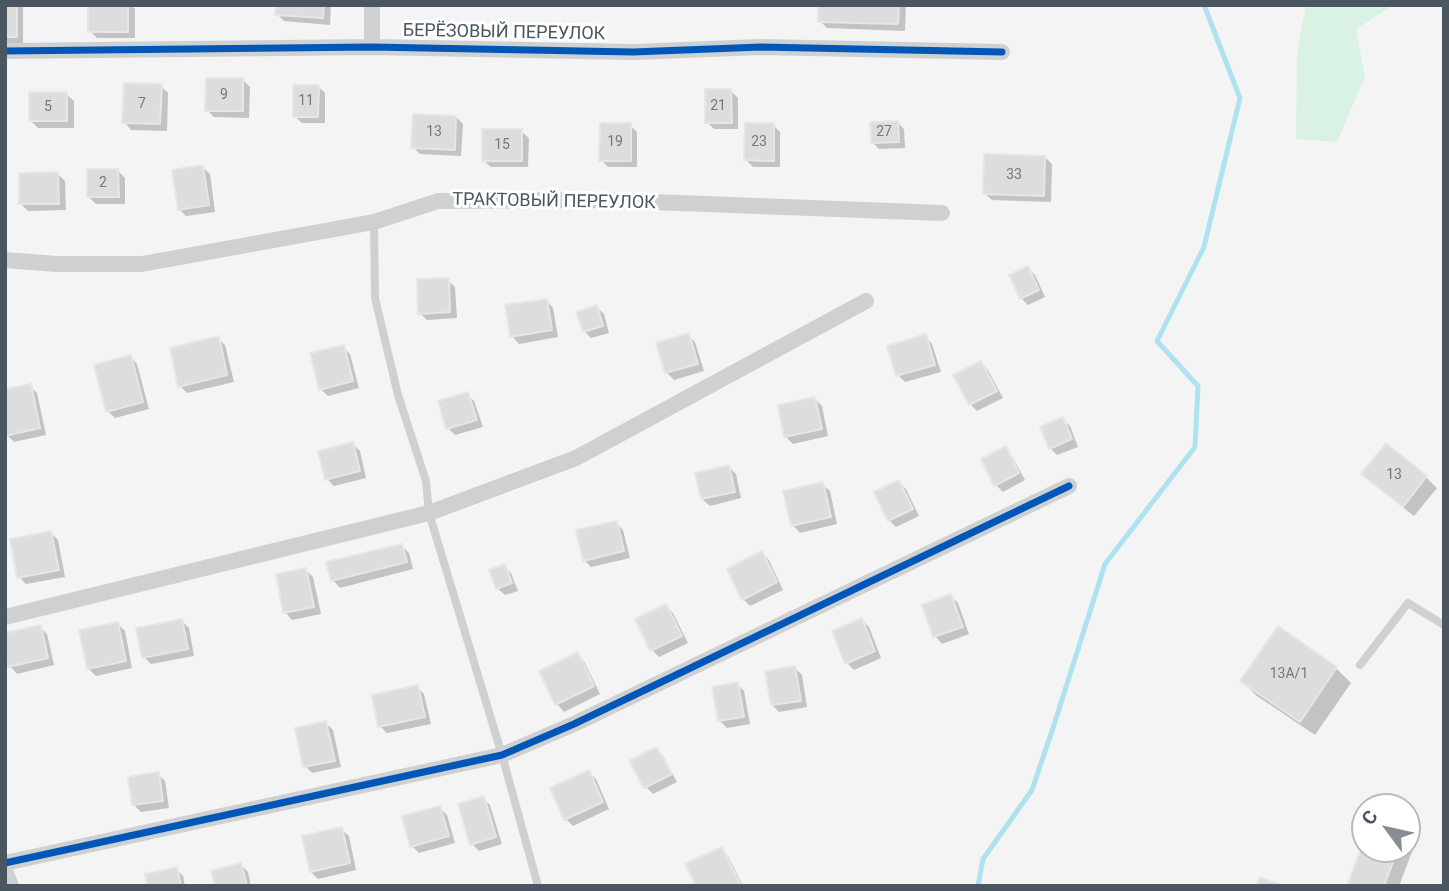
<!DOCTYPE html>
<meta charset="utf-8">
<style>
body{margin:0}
#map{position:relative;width:1449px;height:891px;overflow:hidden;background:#f4f4f4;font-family:Roboto,sans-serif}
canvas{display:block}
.frame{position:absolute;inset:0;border:7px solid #4a5661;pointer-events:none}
.north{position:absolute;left:1351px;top:793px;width:70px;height:70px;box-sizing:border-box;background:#fff;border:2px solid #b7bbc0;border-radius:50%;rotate:303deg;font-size:19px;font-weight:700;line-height:28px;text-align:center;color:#4a5661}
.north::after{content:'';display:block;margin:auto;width:24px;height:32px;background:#868d94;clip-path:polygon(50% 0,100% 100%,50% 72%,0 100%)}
</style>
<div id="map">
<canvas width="1449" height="891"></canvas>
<div class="frame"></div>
<div class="north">С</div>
</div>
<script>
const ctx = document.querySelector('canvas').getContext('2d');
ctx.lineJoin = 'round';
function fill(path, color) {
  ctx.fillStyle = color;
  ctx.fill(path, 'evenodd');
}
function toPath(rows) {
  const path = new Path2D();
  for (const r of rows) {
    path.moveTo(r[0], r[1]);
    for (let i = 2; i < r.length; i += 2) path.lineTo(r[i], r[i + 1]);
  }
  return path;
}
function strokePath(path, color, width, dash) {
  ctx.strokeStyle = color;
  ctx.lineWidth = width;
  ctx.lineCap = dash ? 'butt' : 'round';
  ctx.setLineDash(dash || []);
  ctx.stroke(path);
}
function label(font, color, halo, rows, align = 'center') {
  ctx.font = font + ' Roboto,sans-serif';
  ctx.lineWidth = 6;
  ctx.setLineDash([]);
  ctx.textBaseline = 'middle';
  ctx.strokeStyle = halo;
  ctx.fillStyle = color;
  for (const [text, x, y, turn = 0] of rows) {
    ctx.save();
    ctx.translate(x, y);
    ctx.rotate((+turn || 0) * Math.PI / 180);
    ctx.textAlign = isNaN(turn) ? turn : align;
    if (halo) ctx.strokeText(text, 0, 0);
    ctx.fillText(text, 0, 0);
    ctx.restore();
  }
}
fill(toPath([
 [1306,5,1393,5,1356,29,1365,77,1337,142,1296,139,1297,54]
]), '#d9f2e3');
fill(toPath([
 [5,5,23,6,23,44,5,44],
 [90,5,131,5,135,9,135,38,97,38,90,31],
 [277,5,331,5,330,25,284,21,277,14],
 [820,5,906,5,905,31,827,28,820,21],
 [243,80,250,87,249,118,214,117,207,110],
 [161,86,168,93,167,131,131,130,124,122],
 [318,86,325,93,325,123,302,123,294,116],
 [731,91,738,98,738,129,714,129,707,122],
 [66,94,74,101,74,128,38,128,31,121],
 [456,117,463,124,461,156,420,154,413,147],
 [897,122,904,129,905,148,879,149,872,142],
 [630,125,637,132,637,167,608,167,601,160],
 [773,125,780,132,780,167,753,167,746,160],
 [521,131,529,138,528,167,491,167,483,160],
 [1045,157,1052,164,1051,202,992,200,984,193],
 [202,167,210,174,215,212,186,216,179,209],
 [117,170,125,178,125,204,96,204,89,197],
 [58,174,65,181,66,210,28,211,21,204],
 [1028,268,1035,275,1045,297,1028,305,1021,298],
 [448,280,455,287,457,318,427,320,420,313],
 [546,300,553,308,558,337,519,344,512,336],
 [597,307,604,314,609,333,591,338,584,331],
 [688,335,695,342,704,371,674,380,666,372],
 [925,336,932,344,941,372,905,382,898,375],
 [218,338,225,345,234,382,187,393,180,386],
 [343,347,350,354,359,388,328,396,321,389],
 [130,357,137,364,149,409,115,418,108,411],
 [981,363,988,370,1003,398,977,411,970,404],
 [30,386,37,393,46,435,14,442,7,435],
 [467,394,474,401,483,427,455,435,448,428],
 [815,399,822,406,828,436,793,444,786,437,780,407],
 [1063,419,1070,426,1078,447,1057,455,1050,448],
 [353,444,360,451,366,478,334,486,327,479],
 [1386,445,1426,477,1437,488,1414,516,1374,484,1363,474],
 [1005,449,1012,456,1025,480,1003,492,996,485],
 [729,467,736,474,741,498,710,506,702,499],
 [899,482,906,489,919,516,896,527,889,520],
 [822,484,830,491,837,524,800,533,793,525],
 [616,523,623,530,630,558,591,567,584,560],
 [51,533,58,540,65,577,26,584,19,577],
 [402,546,409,553,413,569,340,588,333,580],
 [762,553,769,560,783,590,750,606,743,599],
 [504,566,511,573,518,591,505,595,497,588],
 [306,570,313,577,321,614,292,620,285,612],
 [951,596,958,603,969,634,942,644,935,636,924,606],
 [666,606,673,613,688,643,659,657,652,650],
 [862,620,869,627,881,658,854,670,847,663],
 [182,621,189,628,194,656,151,664,144,657],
 [118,624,125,631,132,668,96,676,89,669],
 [40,627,47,634,54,665,17,674,10,666],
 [577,654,584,661,600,694,564,712,557,704,541,672],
 [795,668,802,675,807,707,779,712,772,705],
 [1336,668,1351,683,1315,735,1257,696,1242,681],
 [737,684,744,691,750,724,727,728,720,721],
 [417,687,424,694,431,724,387,733,380,726],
 [326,723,333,730,341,767,312,773,305,766],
 [656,749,663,756,677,782,653,794,646,787,631,762],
 [589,772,596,779,609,809,573,826,566,819],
 [158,774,165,781,169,808,141,812,134,805],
 [483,798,490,805,502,844,479,851,472,844],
 [440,808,447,815,455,843,419,853,412,846],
 [341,829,349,836,356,870,318,879,311,872],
 [1407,835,1415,844,1399,886,1349,886,1365,843,1365,849,1407,849],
 [721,849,728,856,743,886,698,886],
 [240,864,248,872,251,886,216,886],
 [176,869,183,876,185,886,149,886]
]), '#0003');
strokePath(toPath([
 [978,886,983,859,1032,790,1054,725,1105,564,1195,447,1198,386,1157,341,1204,247,1240,98,1204,5]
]), '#aee2f0', 5);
const building = toPath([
 [5,5,17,5,17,37,5,37,5,5],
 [88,5,128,5,128,32,88,32,88,5],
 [276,5,324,5,323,18,275,15,276,5],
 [818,5,899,5,898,24,818,22,818,5],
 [206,78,243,78,243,111,205,111,206,78],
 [124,83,162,84,160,124,122,123,124,83],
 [293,85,319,85,318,117,293,117,293,85],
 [705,89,731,89,732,123,705,123,705,89],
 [29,92,67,92,67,121,29,121,29,92],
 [413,114,456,116,455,150,411,148,413,114],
 [898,121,899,142,871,143,870,122,898,121],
 [600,123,631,123,631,161,599,161,600,123],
 [745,123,774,123,774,161,744,160,745,123],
 [482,129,522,129,522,161,482,161,482,129],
 [984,154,1045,156,1044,196,983,194,984,154],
 [203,165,209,205,178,210,172,170,203,165],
 [87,169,118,169,119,197,87,197,87,169],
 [58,172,59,204,19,204,19,173,58,172],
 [1028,266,1039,290,1020,299,1009,275,1028,266],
 [449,278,450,312,418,314,417,279,449,278],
 [547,299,552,330,510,337,505,305,547,299],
 [597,305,603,326,583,332,576,312,597,305],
 [689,333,698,364,665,373,656,343,689,333],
 [926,334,935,365,896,376,887,346,926,334],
 [219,336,227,375,178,387,170,348,219,336],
 [344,345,353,381,319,390,310,353,344,345],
 [131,355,143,402,106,412,94,365,131,355],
 [981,361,997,391,969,405,953,375,981,361],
 [31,384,40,428,5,436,5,389,31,384],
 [468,392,477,420,446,429,438,401,468,392],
 [815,397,822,429,784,437,778,405,815,397],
 [1063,417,1072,439,1049,449,1040,427,1063,417],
 [353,442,360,471,325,480,318,451,353,442],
 [1386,443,1427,476,1403,507,1361,474,1386,443],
 [1006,446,1019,473,994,486,981,459,1006,446],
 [729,465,735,492,701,499,695,473,729,465],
 [899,480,913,509,888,521,874,492,899,480],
 [823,482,831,517,791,526,783,491,823,482],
 [617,521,624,551,583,561,576,530,617,521],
 [51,531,59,570,17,578,10,539,51,531],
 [402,544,407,562,331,581,326,562,402,544],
 [762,551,777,582,742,600,727,569,762,551],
 [505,564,512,583,496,589,489,570,505,564],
 [306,568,314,607,283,613,276,574,306,568],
 [951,594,963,627,933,637,922,605,951,594],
 [666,604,682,636,650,651,635,619,666,604],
 [862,618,875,651,845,664,832,631,862,618],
 [182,619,188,649,142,658,136,628,182,619],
 [118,622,126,661,87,669,79,630,118,622],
 [41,625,48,658,8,667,5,655,5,633,41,625],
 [1278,626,1337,667,1300,722,1240,681,1278,626],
 [578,652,594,686,555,705,539,671,578,652],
 [795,666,801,701,771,705,765,671,795,666],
 [738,682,744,717,718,721,712,687,738,682],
 [418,685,425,717,378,727,372,695,418,685],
 [326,721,335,761,303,767,295,728,326,721],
 [656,747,672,774,644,788,629,761,656,747],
 [589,770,603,802,564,820,550,788,589,770],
 [159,772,163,801,132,805,128,777,159,772],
 [484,796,496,837,470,845,458,804,484,796],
 [440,806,449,836,410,847,402,816,440,806],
 [342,827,350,863,310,872,302,836,342,827],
 [1365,838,1365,849,1398,849,1384,886,1347,886,1365,838],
 [722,847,741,886,696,886,685,864,722,847],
 [241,863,247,886,215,886,211,871,241,863],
 [177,867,181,886,147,886,145,874,177,867],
 [1260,877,1283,886,1256,886,1260,877]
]);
fill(building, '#ddddde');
strokePath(building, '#e5e6e7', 2);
strokePath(toPath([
 [374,222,375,298,398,395,426,481,429,513,502,755,538,886],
 [1360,665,1408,603,1444,625]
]), '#ced0d2', 8);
strokePath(toPath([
 [372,47,372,5],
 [5,51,372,47,633,52,761,47,1002,52],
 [5,260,57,264,142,264,374,222,438,201,600,200,942,213],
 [5,617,429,513,576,458,866,301],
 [5,863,502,755,574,724,1069,486],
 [5,871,11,886]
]), '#ced0d2', 16);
strokePath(toPath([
 [5,51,372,47,633,52,761,47,1002,52],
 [5,863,502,755,574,724,1069,486]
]), '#0057b8', 7);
label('14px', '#707881', null, [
 ["9",224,95],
 ["11",306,101],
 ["7",142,104],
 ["21",718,106],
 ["5",48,107],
 ["13",434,132],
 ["27",884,132],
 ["19",615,142],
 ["23",759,142],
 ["15",502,145],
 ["33",1014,175],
 ["2",103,183],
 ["13",1394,475],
 ["13А/1",1289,674]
]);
label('18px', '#4a5661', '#fff', [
 ["БЕРЁЗОВЫЙ ПЕРЕУЛОК",504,33,1],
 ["ТРАКТОВЫЙ ПЕРЕУЛОК",554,202,1]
]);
</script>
